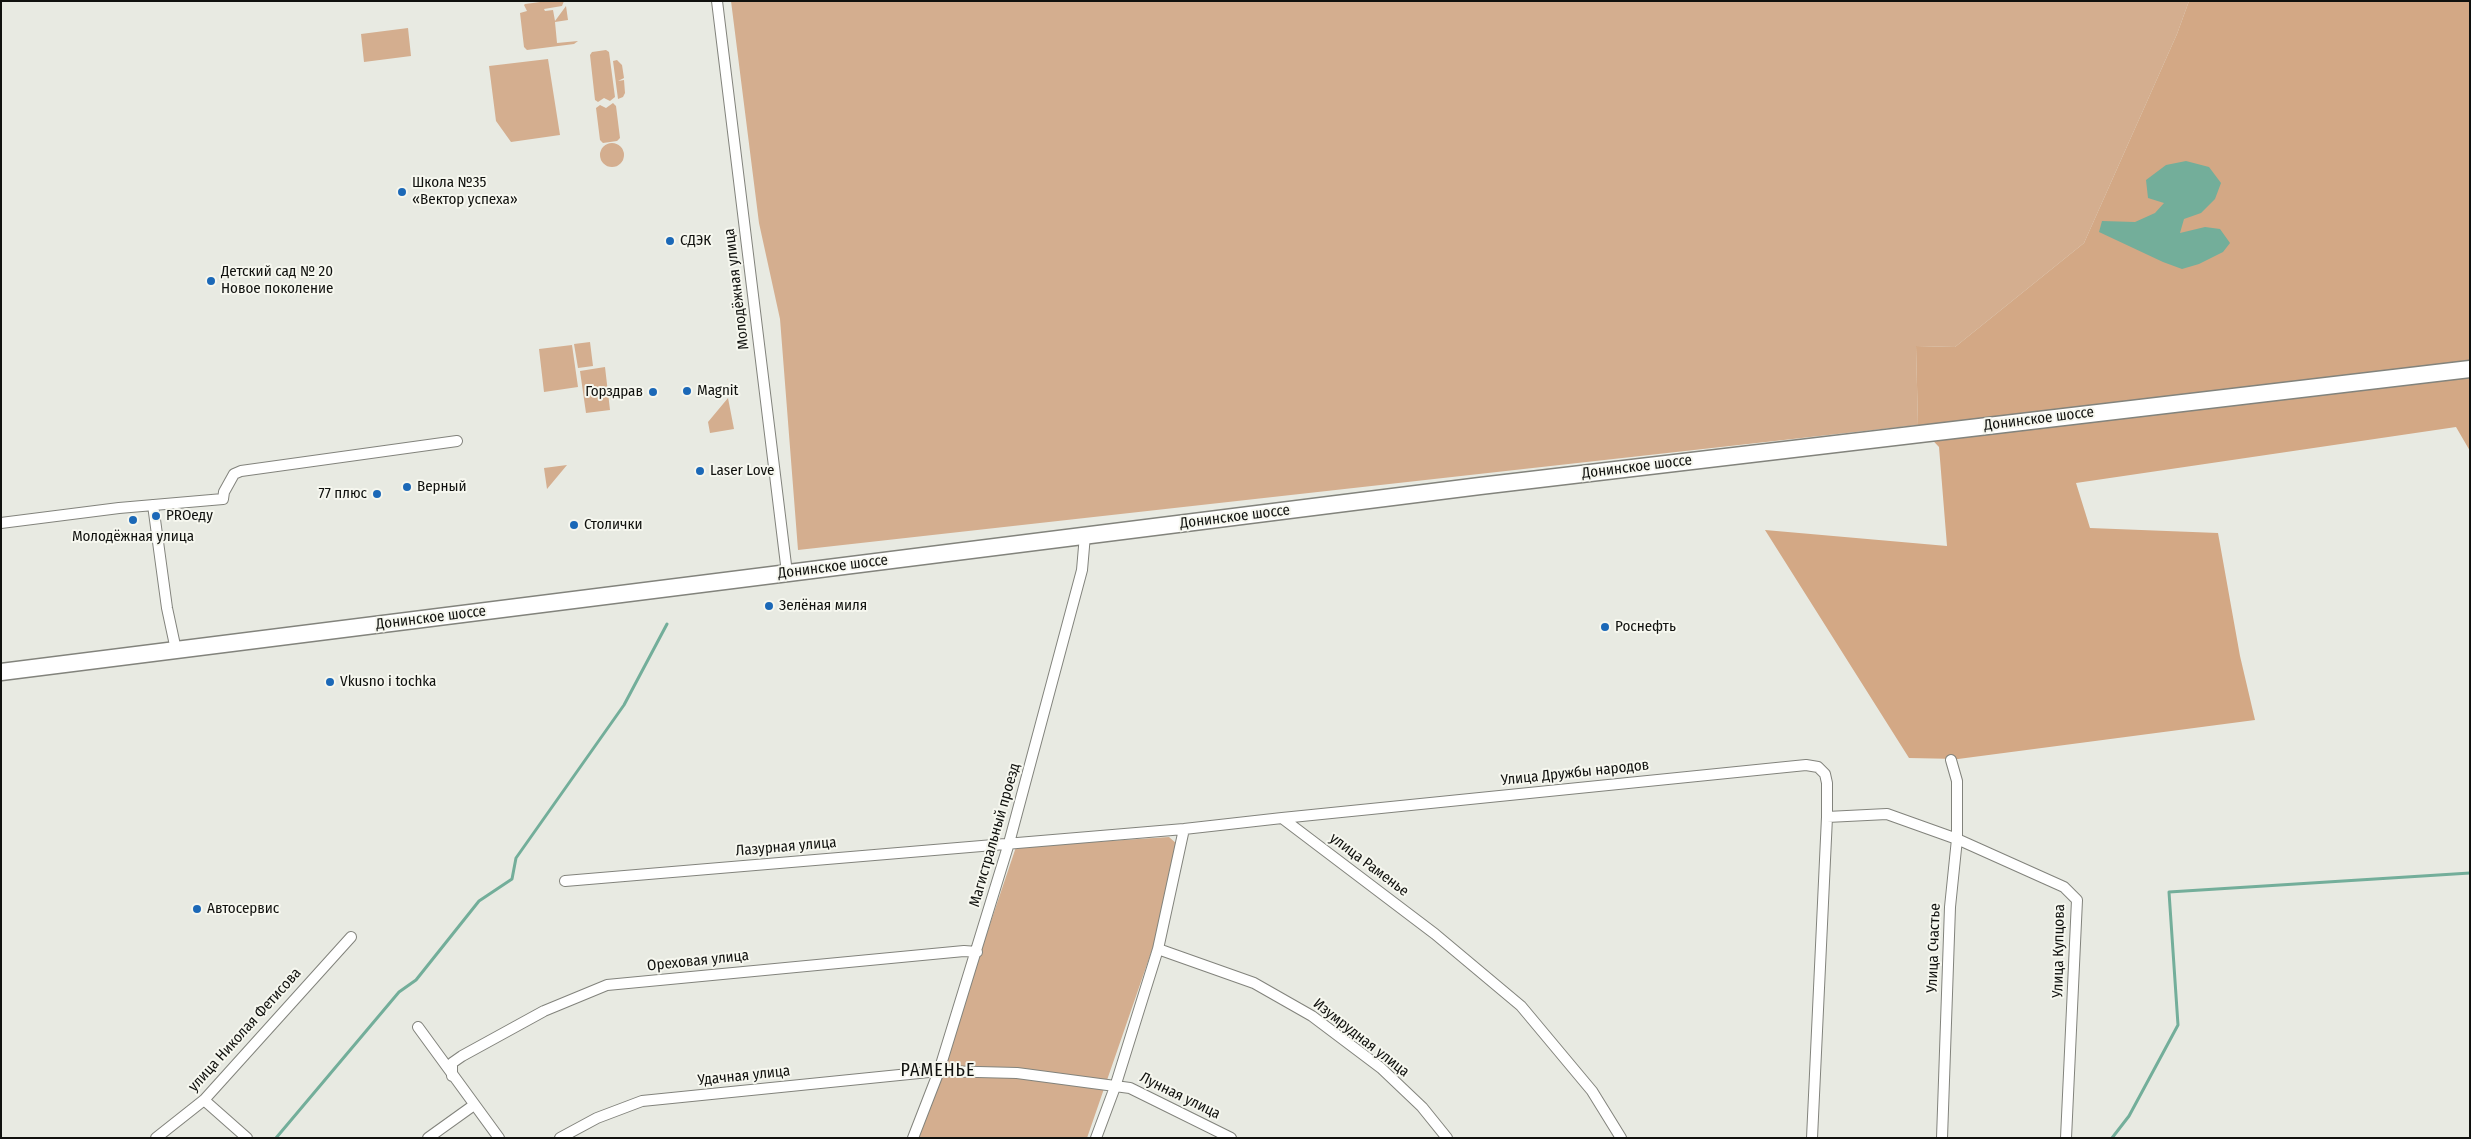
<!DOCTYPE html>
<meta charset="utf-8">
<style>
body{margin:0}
#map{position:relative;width:2471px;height:1139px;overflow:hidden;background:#e8eae2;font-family:"Fira Sans Condensed",sans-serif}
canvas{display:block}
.frame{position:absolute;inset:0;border:2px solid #10110e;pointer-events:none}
</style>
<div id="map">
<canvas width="2471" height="1139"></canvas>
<div class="frame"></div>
</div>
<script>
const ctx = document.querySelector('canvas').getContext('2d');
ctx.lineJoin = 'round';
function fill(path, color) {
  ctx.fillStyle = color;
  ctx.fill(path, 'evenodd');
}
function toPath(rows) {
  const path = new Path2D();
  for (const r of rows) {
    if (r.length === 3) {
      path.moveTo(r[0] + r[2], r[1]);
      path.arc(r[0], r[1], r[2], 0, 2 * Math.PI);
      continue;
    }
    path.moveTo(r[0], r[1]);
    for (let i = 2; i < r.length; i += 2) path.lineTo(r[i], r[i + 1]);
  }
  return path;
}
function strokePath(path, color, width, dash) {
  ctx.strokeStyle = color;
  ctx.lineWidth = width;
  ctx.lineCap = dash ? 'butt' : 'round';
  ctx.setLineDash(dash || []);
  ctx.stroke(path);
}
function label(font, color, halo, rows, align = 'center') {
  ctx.font = font + ' "Fira Sans Condensed",sans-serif';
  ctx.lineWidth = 4;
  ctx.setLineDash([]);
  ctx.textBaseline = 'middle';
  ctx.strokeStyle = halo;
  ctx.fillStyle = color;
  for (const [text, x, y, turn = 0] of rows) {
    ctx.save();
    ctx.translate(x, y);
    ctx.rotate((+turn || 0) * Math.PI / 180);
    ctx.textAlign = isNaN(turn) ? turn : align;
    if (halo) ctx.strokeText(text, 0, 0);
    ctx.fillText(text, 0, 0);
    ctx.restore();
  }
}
fill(toPath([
 [548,1,564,1,562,6,544,9,545,11,553,10,555,21,566,6,568,20,555,22,557,43,578,41,574,44,527,50,524,47,520,13,527,11,524,5,525,4],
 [731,1,2189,1,2177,34,2084,243,1955,347,1916,346,1918,425,798,550,780,319,759,223],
 [408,28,411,56,364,62,361,34],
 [606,50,609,52,615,97,610,101,604,98,598,102,595,100,590,55,592,52],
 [548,59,560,135,511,142,496,121,489,66],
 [617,60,622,65,624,78,618,81,624,80,625,93,623,97,618,99,613,61],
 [613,103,616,106,620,138,617,141,603,143,600,140,596,108,600,105,606,108],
 [612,155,12],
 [590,342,593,366,578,368,574,344],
 [572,345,578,387,544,392,539,349],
 [605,367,610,410,586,413,580,371],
 [728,398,734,429,710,433,708,422],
 [567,465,547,489,544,468],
 [1169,837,1177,844,1154,944,1087,1138,918,1138,1016,847]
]), '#d4ae8f');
fill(toPath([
 [2189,1,2470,1,2470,451,2456,427,2076,483,2090,528,2218,533,2240,656,2255,720,1958,759,1909,758,1765,530,1947,546,1939,447,1918,425,1916,346,1955,347,2084,243,2177,34]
]), '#d3a885');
fill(toPath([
 [2186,161,2209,167,2221,183,2215,199,2201,213,2184,219,2180,233,2205,227,2220,229,2230,243,2223,252,2199,264,2182,269,2163,262,2099,232,2102,221,2135,222,2155,213,2164,203,2148,198,2146,180,2166,165]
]), '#73ae9a');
strokePath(toPath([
 [276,1138,399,992,416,980,479,901,512,879,516,858,624,705,667,624],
 [2112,1138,2129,1116,2178,1025,2169,892,2470,873]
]), '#73ae9a', 3);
const minor = toPath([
 [717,1,787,573],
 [153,505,167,608,176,650],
 [1,523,119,508,223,499,224,492,234,474,241,471,457,441],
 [1282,818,1806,765,1818,767,1825,774,1827,783,1827,817,1887,814,1957,839,2064,887,2077,900,2066,1138],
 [565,881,1184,829,1282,818,1435,934,1521,1006,1592,1091,1621,1138],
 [1158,949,1254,983,1312,1016,1381,1068,1422,1107,1447,1138],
 [418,1027,499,1138],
 [452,1076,452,1063,462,1056,544,1011,607,985,964,951,977,952],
 [204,1100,247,1138],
 [156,1138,204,1100,351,937],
 [428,1138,474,1105],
 [560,1138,597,1118,642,1101,939,1071,1017,1073,1130,1088,1231,1138],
 [913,1138,939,1071,1009,843,1082,570,1085,535],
 [1096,1138,1115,1087,1158,949,1184,829],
 [1812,1138,1827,817],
 [1942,1138,1950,907,1957,839,1957,781,1951,760]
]);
const primary = toPath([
 [1,672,1480,486,2470,369]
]);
strokePath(minor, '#82837c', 12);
strokePath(primary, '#82837c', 19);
strokePath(minor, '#fff', 10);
strokePath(primary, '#fff', 16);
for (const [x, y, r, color] of [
 [402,192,5,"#1b68b7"],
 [670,241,5,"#1b68b7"],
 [211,281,5,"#1b68b7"],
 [687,391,5,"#1b68b7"],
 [653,392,5,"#1b68b7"],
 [700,471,5,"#1b68b7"],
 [407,487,5,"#1b68b7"],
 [377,494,5,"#1b68b7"],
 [156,516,5,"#1b68b7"],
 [133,520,5,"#1b68b7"],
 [574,525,5,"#1b68b7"],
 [769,606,5,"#1b68b7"],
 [1605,627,5,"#1b68b7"],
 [330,682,5,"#1b68b7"],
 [197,909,5,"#1b68b7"]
]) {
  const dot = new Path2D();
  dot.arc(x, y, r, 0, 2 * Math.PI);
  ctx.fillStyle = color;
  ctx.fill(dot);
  strokePath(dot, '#f6f7ef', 2);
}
label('15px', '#10110e', '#f6f7ef', [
 ["Школа №35",412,183],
 ["«Вектор успеха»",412,200],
 ["СДЭК",680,241],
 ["Детский сад № 20",221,272],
 ["Новое поколение",221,289],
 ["Magnit",697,391],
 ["Горздрав",643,392,"right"],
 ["Laser Love",710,471],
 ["Верный",417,487],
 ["77 плюс",367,494,"right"],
 ["PROеду",166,516],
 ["Столички",584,525],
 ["Молодёжная улица",133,537,"center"],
 ["Зелёная миля",779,606],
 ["Роснефть",1615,627],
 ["Vkusno i tochka",340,682],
 ["Автосервис",207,909]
], 'left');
label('15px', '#10110e', '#f6f7ef', [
 ["Молодёжная улица",737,289,-97],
 ["Донинское шоссе",2039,419,-7],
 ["Донинское шоссе",1637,467,-7],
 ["Донинское шоссе",1235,517,-7],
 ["Донинское шоссе",833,567,-7],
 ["Донинское шоссе",431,618,-7],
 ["Улица Дружбы народов",1575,773,-6],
 ["Магистральный проезд",995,835,-74],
 ["Лазурная улица",786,847,-5],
 ["улица Раменье",1369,865,37],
 ["Улица Счастье",1934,948,-88],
 ["Улица Купцова",2059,951,-89],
 ["Ореховая улица",698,961,-6],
 ["улица Николая Фетисова",245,1030,-48],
 ["Изумрудная улица",1361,1038,38],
 ["Удачная улица",744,1076,-6],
 ["Лунная улица",1180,1096,26]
]);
ctx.letterSpacing = '1px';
label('18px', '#10110e', '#f6f7ef', [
 ["РАМЕНЬЕ",938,1071]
]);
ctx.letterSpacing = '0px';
</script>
